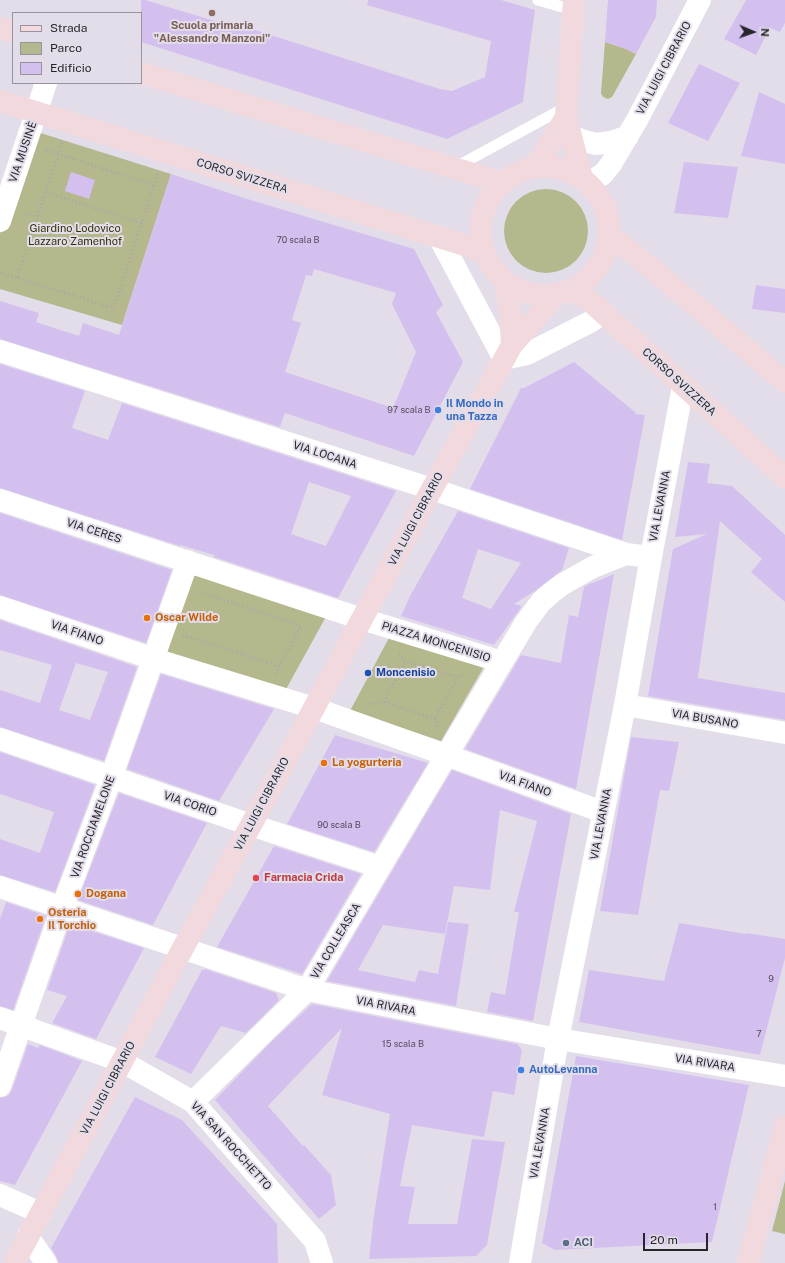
<!DOCTYPE html>
<meta charset="utf-8">
<style>
body{margin:0}
#map{position:relative;width:785px;height:1263px;overflow:hidden;background:#e3ddea;font-family:"Public Sans",sans-serif}
canvas{display:block}
.legend{position:absolute;left:12px;top:12px;width:130px;height:72px;box-sizing:border-box;background:#e3ddea;border:1px solid #98939d;margin:0;padding:5px 7px;list-style:none;font-size:12px;color:#27252a}
.legend li{display:flex;align-items:center;gap:8px;height:20px}
.legend b{width:20px;border:1px solid #98939d}
.north{position:absolute;left:733px;top:12px;width:40px;height:40px;-webkit-text-stroke:3px #e3ddea;paint-order:stroke;rotate:92deg;font-size:11px;font-weight:700;line-height:16px;text-align:center;color:#27252a}
.north::after{content:'';display:block;margin:auto;width:14px;height:18px;background:#27252a;clip-path:polygon(50% 0,100% 100%,50% 72%,0 100%)}
.scale{position:absolute;left:643px;top:1233px;width:65px;height:18px;box-sizing:border-box;border:2px solid #27252a;border-top:0;padding-left:5px;font-size:12px;line-height:14px;white-space:nowrap;color:#27252a;-webkit-text-stroke:3px #e3ddea;paint-order:stroke}
</style>
<div id="map">
<canvas width="785" height="1263"></canvas>
<ul class="legend">
<li><b style="height:5px;background:#f1d9dd"></b>Strada</li>
<li><b style="height:11px;background:#b5b78c"></b>Parco</li>
<li><b style="height:11px;background:#d4c0ef"></b>Edificio</li>
</ul>
<div class="north">N</div>
<div class="scale">20 m</div>
</div>
<script>
const ctx = document.querySelector('canvas').getContext('2d');
ctx.lineJoin = 'round';
function fill(path, color) {
  ctx.fillStyle = color;
  ctx.fill(path, 'evenodd');
}
function toPath(rows) {
  const path = new Path2D();
  for (const r of rows) {
    if (r.length === 3) {
      path.moveTo(r[0] + r[2], r[1]);
      path.arc(r[0], r[1], r[2], 0, 2 * Math.PI);
      continue;
    }
    path.moveTo(r[0], r[1]);
    for (let i = 2; i < r.length; i += 2) path.lineTo(r[i], r[i + 1]);
  }
  return path;
}
function strokePath(path, color, width, dash) {
  ctx.strokeStyle = color;
  ctx.lineWidth = width;
  ctx.lineCap = dash ? 'butt' : 'round';
  ctx.setLineDash(dash || []);
  ctx.stroke(path);
}
function label(font, color, halo, rows, align = 'center') {
  ctx.font = font + ' "Public Sans",sans-serif';
  ctx.lineWidth = 4;
  ctx.setLineDash([]);
  ctx.textBaseline = 'middle';
  ctx.strokeStyle = halo;
  ctx.fillStyle = color;
  for (const [text, x, y, turn = 0] of rows) {
    ctx.save();
    ctx.translate(x, y);
    ctx.rotate((+turn || 0) * Math.PI / 180);
    ctx.textAlign = isNaN(turn) ? turn : align;
    if (halo) ctx.strokeText(text, 0, 0);
    ctx.fillText(text, 0, 0);
    ctx.restore();
  }
}
fill(toPath([
 [605,42,626,49,636,54,612,97,608,99,603,97,601,93],
 [34,131,171,174,122,325,0,289,0,234],
 [546,231,42],
 [194,568,328,613,285,691,164,654],
 [390,636,485,665,441,741,350,711],
 [785,1181,785,1234,772,1231]
]), '#b5b78c');
fill(toPath([
 [141,0,145,0,248,31,249,28,440,89,452,91,485,77,491,41,367,5,368,0,501,0,535,10,529,53,523,102,447,139,141,42],
 [608,0,657,0,656,17,636,54,626,49,605,42],
 [746,0,785,0,785,23,780,32,770,28,756,55,724,39],
 [699,64,740,83,708,141,668,123],
 [759,92,785,104,785,164,741,156],
 [684,162,738,167,728,218,674,213],
 [71,172,95,180,89,199,65,191],
 [171,174,244,198,414,249,443,305,436,312,463,362,414,456,285,413,280,427,0,339,0,301,39,313,36,322,79,336,83,323,119,335],
 [314,269,396,293,392,304,416,352,393,408,285,372,301,323,292,320,306,275,312,276],
 [756,285,785,289,785,313,752,309],
 [574,362,635,412,635,414,645,415,622,540,470,489,521,388,524,388],
 [0,364,85,391,72,428,108,440,122,403,396,491,338,598,214,557,214,555,180,545,180,546,0,488],
 [309,482,351,496,326,546,291,534],
 [688,462,710,464,707,483,732,486,785,535,785,602,751,572,762,559,720,521,698,678,785,693,785,720,648,696,673,549,707,534,675,537],
 [458,511,569,548,562,570,535,591,514,604,522,606,494,645,401,616,410,596],
 [478,549,521,563,491,609,462,598],
 [0,513,172,570,146,643,0,595],
 [614,574,576,789,465,749,521,655,561,663,569,615,578,617,584,587,591,583,593,583],
 [0,620,137,667,104,761,0,727,0,690,40,703,52,665,0,650],
 [76,663,108,672,90,720,59,710],
 [161,674,274,709,219,801,127,769],
 [335,735,428,763,374,852,287,824],
 [631,737,679,742,669,791,660,790,638,915,600,911],
 [0,752,95,785,55,892,0,875,0,839,40,853,54,812,0,794],
 [452,770,571,814,533,1021,487,1012,491,992,505,995,519,912,514,912,537,821,500,810,490,890,454,886,445,934,383,925,358,970,415,982,419,970,438,974,448,922,469,924,456,1006,327,981],
 [119,793,207,823,153,925,78,900],
 [274,846,361,874,302,974,217,947],
 [6,902,46,916,13,1010,0,1006,0,919],
 [679,923,746,934,746,933,785,939,785,958,760,1055,579,1022,589,970,664,981],
 [70,924,144,948,96,1039,52,1023,67,996,47,990],
 [205,969,276,993,279,1000,246,1033,221,1026,191,1074,155,1057,202,970,204,970],
 [312,1004,517,1044,522,1050,514,1095,493,1091,484,1137,412,1125,400,1186,415,1187,408,1224,457,1224,472,1139,505,1142,487,1245,476,1256,369,1259,374,1215,390,1114,322,1095,342,1028,268,1106,303,1146,304,1145,331,1175,336,1205,319,1219,215,1100,273,1040],
 [28,1044,38,1048,40,1045,82,1061,15,1185,0,1181,0,1098,8,1096,12,1090],
 [576,1056,749,1085,712,1242,555,1250,542,1243],
 [135,1097,182,1120,277,1224,278,1263,59,1263,56,1256,51,1248]
]), '#d4c0ef');
strokePath(toPath([
 [62,143,17,278,114,308,158,172],
 [46,150,153,185],
 [45,192,141,223],
 [26,213,37,217],
 [0,273,17,278],
 [201,592,301,626],
 [183,635,279,666],
 [399,654,405,661,458,677,464,674],
 [275,674,301,626],
 [384,702,405,661],
 [369,704,384,702,435,719,438,727],
 [435,719,458,677]
]), '#a9a5af', 2.5, [1, 3]);
strokePath(toPath([
 [538,0,573,10],
 [454,168,566,107]
]), '#fff', 11);
strokePath(toPath([
 [570,135,584,141,596,144,611,142,628,136],
 [588,183,603,174,611,164,637,120,700,0],
 [0,221,46,83],
 [439,237,504,359,527,354,590,322,603,313],
 [0,351,432,489,626,554,651,557],
 [0,500,362,619,502,662,307,990,193,1102],
 [0,607,154,659,314,708,446,755,603,812],
 [502,662,526,622,541,602,551,593,563,584,593,567,626,554],
 [625,705,785,733],
 [0,739,251,825,380,867],
 [0,887,307,990,558,1039,785,1076],
 [0,1018,123,1062,193,1102,315,1241,322,1263],
 [0,1086,62,908,107,789,188,561],
 [0,1195,41,1213],
 [28,1236,46,1263],
 [520,1263,558,1039,625,705,651,557,683,386]
]), '#fff', 22);
strokePath(toPath([
 [574,0,566,117,582,178],
 [0,28,13,32],
 [141,73,503,183],
 [0,101,484,251],
 [545,231,64],
 [533,168,543,155,566,117],
 [610,235,656,272,785,382],
 [505,281,510,312,512,345],
 [573,290,589,300,785,477],
 [14,1263,183,948,251,825,432,489,512,345,556,295],
 [748,1263,785,1127]
]), '#f1d9dd', 22);
for (const [x, y, r, color] of [
 [212,13,4,"#8d6e63"],
 [438,410,4,"#3f7fe0"],
 [147,618,4,"#e8710a"],
 [368,673,4,"#1a4fb4"],
 [324,763,4,"#e8710a"],
 [256,878,4,"#e0444e"],
 [78,894,4,"#e8710a"],
 [40,919,4,"#e8710a"],
 [521,1070,4,"#3f7fe0"],
 [566,1243,4,"#5c6f8a"]
]) {
  const dot = new Path2D();
  dot.arc(x, y, r, 0, 2 * Math.PI);
  ctx.fillStyle = color;
  ctx.fill(dot);
  strokePath(dot, '#e3ddea', 1.5);
}
label('9px', '#524c5b', null, [
 ["70 scala B",298,240],
 ["97 scala B",409,410],
 ["90 scala B",339,825],
 ["9",771,979],
 ["7",759,1034],
 ["15 scala B",403,1044],
 ["1",715,1207]
]);
label('bold 11px', '#785e54', '#e3ddea', [
 ["Scuola primaria",212,26],
 ["\"Alessandro Manzoni\"",212,39]
]);
label('11px', '#27252a', '#e3ddea', [
 ["VIA LUIGI CIBRARIO",664,68,-62],
 ["VIA MUSINÈ",23,152,-71],
 ["CORSO SVIZZERA",242,176,17],
 ["CORSO SVIZZERA",679,382,42],
 ["VIA LOCANA",325,455,18],
 ["VIA LEVANNA",660,506,-79],
 ["VIA LUIGI CIBRARIO",416,519,-62],
 ["VIA CERES",94,531,18],
 ["VIA FIANO",77,633,19],
 ["PIAZZA MONCENISIO",436,642,17],
 ["VIA BUSANO",705,719,10],
 ["VIA FIANO",525,784,20],
 ["VIA CORIO",190,804,19],
 ["VIA LUIGI CIBRARIO",262,804,-62],
 ["VIA LEVANNA",601,824,-79],
 ["VIA ROCCIAMELONE",93,827,-70],
 ["VIA COLLEASCA",336,941,-59],
 ["VIA RIVARA",386,1006,11],
 ["VIA RIVARA",705,1063,9],
 ["VIA LUIGI CIBRARIO",108,1088,-62],
 ["VIA LEVANNA",540,1143,-80],
 ["VIA SAN ROCCHETTO",231,1146,48]
]);
label('11px', '#2f3006', '#e3ddea', [
 ["Giardino Lodovico",75,229],
 ["Lazzaro Zamenhof",75,242]
]);
label('bold 11px', '#366cbe', '#e3ddea', [
 ["Il Mondo in",446,404],
 ["una Tazza",446,417],
 ["AutoLevanna",529,1070]
], 'left');
label('bold 11px', '#c56008', '#e3ddea', [
 ["Oscar Wilde",155,618],
 ["La yogurteria",332,763],
 ["Dogana",86,894],
 ["Osteria",48,913],
 ["Il Torchio",48,926]
], 'left');
label('bold 11px', '#164399', '#e3ddea', [
 ["Moncenisio",376,673]
], 'left');
label('bold 11px', '#be3a42', '#e3ddea', [
 ["Farmacia Crida",264,878]
], 'left');
label('bold 11px', '#4e5e75', '#e3ddea', [
 ["ACI",574,1243]
], 'left');
</script>
